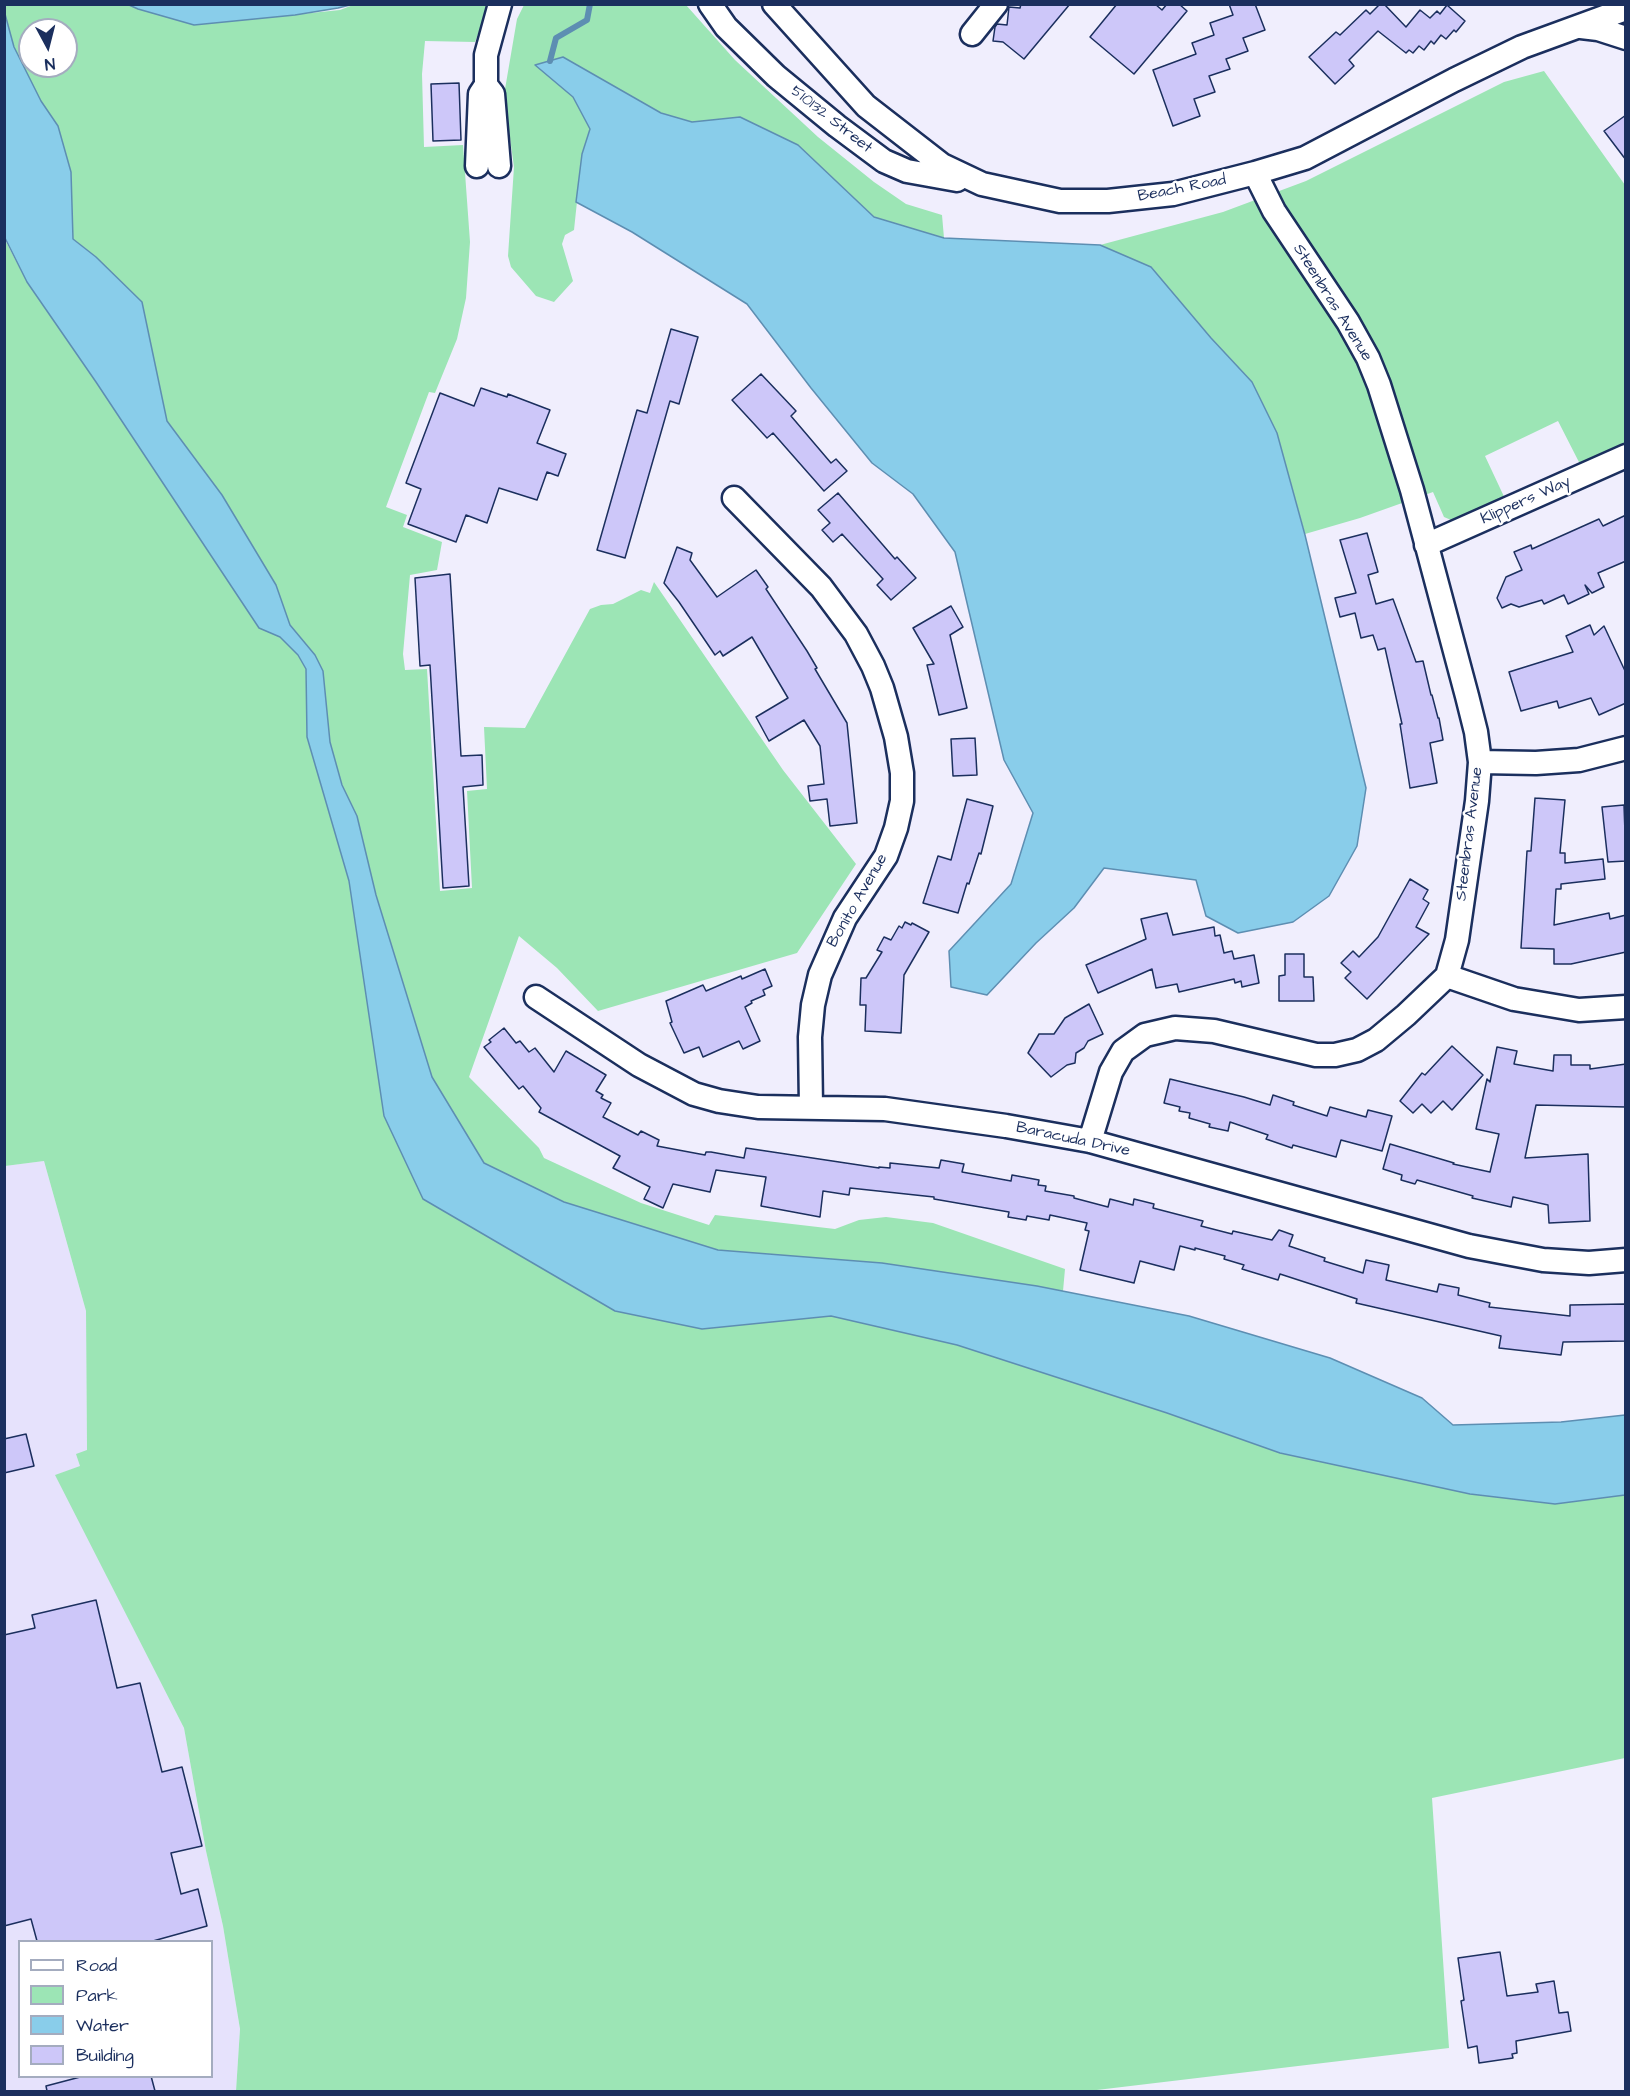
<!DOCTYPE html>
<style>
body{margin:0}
#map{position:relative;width:1630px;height:2096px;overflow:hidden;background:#f0eefd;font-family:"Architects Daughter",sans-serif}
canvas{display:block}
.frame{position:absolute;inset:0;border:6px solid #1b2f5e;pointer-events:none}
.legend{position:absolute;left:18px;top:1940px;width:195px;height:138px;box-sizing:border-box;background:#fff;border:2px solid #a4acbf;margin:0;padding:8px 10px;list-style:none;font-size:18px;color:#1b2f5e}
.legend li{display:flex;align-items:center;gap:12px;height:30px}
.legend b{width:30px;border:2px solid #a4acbf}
.north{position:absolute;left:18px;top:18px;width:60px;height:60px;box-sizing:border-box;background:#fff;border:2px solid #a4acbf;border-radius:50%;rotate:173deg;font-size:16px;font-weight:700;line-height:24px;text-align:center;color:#1b2f5e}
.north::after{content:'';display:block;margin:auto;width:21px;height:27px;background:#1b2f5e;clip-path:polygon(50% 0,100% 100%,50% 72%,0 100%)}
</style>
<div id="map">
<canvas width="1630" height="2096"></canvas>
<div class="frame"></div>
<ul class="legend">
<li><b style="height:8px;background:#fff"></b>Road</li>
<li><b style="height:16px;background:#9ce5b5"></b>Park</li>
<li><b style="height:16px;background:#89cdea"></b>Water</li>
<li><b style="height:16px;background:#cdc7f9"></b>Building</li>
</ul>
<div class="north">N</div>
</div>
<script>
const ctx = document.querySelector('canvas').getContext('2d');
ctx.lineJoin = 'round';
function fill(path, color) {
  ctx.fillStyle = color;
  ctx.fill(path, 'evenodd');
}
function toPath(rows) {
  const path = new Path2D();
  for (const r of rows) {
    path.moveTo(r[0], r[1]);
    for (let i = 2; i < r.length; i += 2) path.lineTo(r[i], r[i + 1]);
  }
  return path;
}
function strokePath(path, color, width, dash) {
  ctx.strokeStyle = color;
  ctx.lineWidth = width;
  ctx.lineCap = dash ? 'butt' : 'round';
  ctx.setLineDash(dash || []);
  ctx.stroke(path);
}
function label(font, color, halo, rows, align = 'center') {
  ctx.font = font + ' "Architects Daughter",sans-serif';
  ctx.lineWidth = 5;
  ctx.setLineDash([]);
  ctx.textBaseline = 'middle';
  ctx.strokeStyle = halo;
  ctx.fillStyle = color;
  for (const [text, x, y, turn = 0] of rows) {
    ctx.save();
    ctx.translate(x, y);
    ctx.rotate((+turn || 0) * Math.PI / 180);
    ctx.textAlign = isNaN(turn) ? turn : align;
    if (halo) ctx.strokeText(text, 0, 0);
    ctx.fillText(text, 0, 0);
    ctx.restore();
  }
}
fill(toPath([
 [44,1161,86,1311,87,1450,81,1466,56,1475,184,1728,206,1851,223,1926,240,2029,236,2091,5,2091,4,1166],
 [20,1942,212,1942,212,2076,20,2076]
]), '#e6e2fc');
fill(toPath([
 [4,5,129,5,138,9,194,25,340,10,353,5,489,5,475,42,425,41,422,74,424,147,463,145,470,242,466,298,457,339,435,393,429,392,386,507,407,515,403,527,442,542,437,570,410,575,403,654,405,670,427,669,440,891,472,888,467,791,487,789,484,727,525,728,590,609,601,605,613,604,641,590,650,593,654,582,783,770,856,864,797,953,598,1011,557,968,519,936,469,1077,539,1148,544,1158,641,1203,709,1225,715,1215,835,1229,859,1220,886,1217,933,1223,1065,1269,1063,1291,882,1263,718,1250,564,1202,484,1163,432,1077,376,895,357,816,342,785,330,742,323,671,315,655,290,625,276,585,222,495,167,421,142,302,96,257,73,239,71,172,58,126,41,101,14,47,5,14],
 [30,30,66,30,66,66,30,66],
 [524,5,686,5,735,60,818,137,874,182,906,204,942,215,944,238,874,217,798,145,740,117,692,122,661,113,563,57,536,65,573,97,590,129,582,154,574,230,565,235,562,244,573,281,554,302,536,296,511,267,508,256,514,167,504,95,517,19],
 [1544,71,1625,185,1625,445,1582,468,1558,421,1485,456,1507,503,1458,523,1444,517,1433,492,1360,518,1305,534,1277,433,1252,382,1211,338,1151,267,1100,245,1223,212,1306,181,1504,82],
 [4,238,27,282,96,382,259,628,280,637,298,655,306,669,307,737,349,881,423,1199,615,1311,702,1329,831,1316,957,1345,1167,1413,1280,1453,1470,1494,1555,1504,1625,1495,1625,1758,1432,1798,1449,2048,1080,2092,236,2091,240,2029,223,1926,206,1851,184,1728,55,1475,80,1466,76,1454,87,1450,86,1311,44,1161,5,1166]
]), '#9ce5b5');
const water = toPath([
 [129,5,350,5,338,8,295,15,194,25,138,9,129,5],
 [5,14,14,47,41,101,58,126,71,172,73,239,96,257,142,302,167,421,222,495,276,585,290,625,315,655,323,671,330,742,342,785,357,816,376,895,432,1077,484,1163,564,1202,718,1250,882,1263,1037,1286,1189,1316,1330,1358,1422,1398,1453,1425,1561,1422,1625,1415,1625,1495,1555,1504,1470,1494,1280,1453,1167,1413,957,1345,831,1316,702,1329,615,1311,423,1199,384,1116,349,881,307,737,306,669,298,655,280,637,259,628,96,382,27,282,5,238,5,14],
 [563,57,661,113,692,122,740,117,798,145,874,217,944,238,1100,245,1151,267,1211,338,1252,382,1277,433,1305,535,1366,788,1357,846,1329,896,1293,922,1238,933,1206,916,1196,880,1104,868,1074,908,1036,943,987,995,951,987,949,951,1011,884,1033,813,1004,760,955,552,913,494,872,463,811,388,747,304,632,232,576,202,582,154,590,129,573,97,535,65,563,57]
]);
fill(water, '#89cdea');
strokePath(water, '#5d8eb2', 1.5);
strokePath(toPath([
 [550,61,556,38,587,20,590,4]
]), '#5d8eb2', 6);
const building = toPath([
 [1021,4,1070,4,1024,59,1003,42,993,41,995,27,997,24,1007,25,1009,7,1020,8,1021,4],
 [1117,4,1155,4,1162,10,1167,4,1179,4,1187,11,1134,74,1090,37,1117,4],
 [1229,4,1255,4,1265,30,1243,38,1248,51,1226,59,1230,69,1209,76,1215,92,1194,99,1200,116,1173,126,1153,70,1196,54,1192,43,1214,35,1210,23,1233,15,1229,4],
 [1380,4,1384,4,1406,27,1420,10,1430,18,1437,11,1440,14,1447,5,1465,21,1456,32,1454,30,1446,39,1441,35,1434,44,1431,41,1424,50,1419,46,1413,53,1409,50,1406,53,1378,31,1349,60,1354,66,1335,84,1309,57,1336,32,1340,35,1366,10,1370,14,1380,4],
 [459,83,461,140,433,141,431,84,459,83],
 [1626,115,1626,160,1604,131,1626,115],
 [671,329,698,337,679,404,670,401,625,558,597,550,637,410,647,413,671,329],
 [761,374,796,411,791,416,831,463,836,459,847,471,824,491,773,433,767,438,732,400,761,374],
 [481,388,507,397,508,394,550,410,537,443,566,454,558,476,547,472,537,500,499,488,487,523,466,515,456,542,408,524,421,489,406,483,440,393,474,406,481,388],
 [838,493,895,559,897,557,916,578,891,600,877,585,883,579,842,534,833,542,822,530,830,523,818,510,838,493],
 [1626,515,1626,561,1598,573,1604,587,1592,593,1585,585,1589,594,1568,604,1564,595,1544,604,1542,600,1519,607,1511,604,1502,608,1497,598,1506,577,1522,570,1514,552,1531,545,1532,549,1599,519,1603,526,1626,515],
 [1367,533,1378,572,1368,575,1376,604,1393,599,1416,662,1423,661,1431,695,1432,695,1438,718,1439,718,1443,740,1430,743,1437,783,1410,788,1400,724,1402,724,1385,648,1378,650,1373,635,1361,638,1355,613,1340,617,1335,598,1356,593,1340,540,1367,533],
 [677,547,692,553,690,560,717,597,756,570,768,587,766,589,807,651,817,668,815,669,847,723,857,823,830,826,827,799,810,801,808,786,824,784,820,746,804,720,769,741,756,717,788,698,752,637,723,656,720,651,715,655,679,602,664,583,677,547],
 [450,574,461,756,482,755,483,785,463,787,469,886,443,888,430,665,420,666,415,578,450,574],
 [951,606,963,627,950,635,967,708,939,715,927,665,934,664,913,628,951,606],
 [1590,625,1594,635,1604,626,1626,673,1626,703,1599,715,1591,698,1559,708,1557,701,1521,711,1509,672,1573,652,1566,636,1590,625],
 [975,738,977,775,953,776,951,739,975,738],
 [1535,798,1565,800,1560,853,1565,853,1565,863,1603,859,1605,879,1561,884,1561,889,1556,889,1554,925,1609,913,1610,919,1626,915,1626,952,1571,964,1554,964,1554,949,1521,948,1527,851,1531,851,1535,798],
 [967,799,993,806,981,854,979,853,969,884,967,883,958,913,923,903,938,856,951,860,967,799],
 [1624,805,1626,861,1608,862,1602,807,1624,805],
 [1410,879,1428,890,1423,899,1429,903,1416,927,1429,934,1367,999,1345,978,1351,972,1341,963,1353,951,1359,957,1378,937,1410,879],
 [1167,913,1173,935,1214,927,1215,936,1220,935,1224,953,1232,951,1234,959,1254,955,1259,983,1242,987,1241,981,1235,983,1234,979,1179,992,1177,984,1156,988,1152,969,1098,993,1086,965,1146,939,1141,919,1167,913],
 [905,922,911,925,912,923,929,932,904,975,901,1033,865,1031,866,1005,860,1005,861,978,866,978,882,952,877,950,884,937,891,940,899,926,902,928,905,922],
 [1285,954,1304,954,1304,977,1313,977,1314,1001,1279,1001,1279,976,1285,975,1285,954],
 [765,969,772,986,763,990,765,995,751,1001,752,1003,745,1007,760,1041,743,1049,739,1041,703,1057,699,1047,684,1053,670,1023,672,1022,666,1001,703,985,706,991,741,976,742,979,765,969],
 [1089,1004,1103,1034,1088,1041,1084,1048,1076,1053,1075,1063,1067,1065,1051,1077,1028,1053,1039,1034,1054,1034,1065,1018,1089,1004],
 [504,1028,516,1043,520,1041,529,1052,535,1048,554,1072,566,1051,606,1075,596,1091,603,1095,601,1098,611,1103,603,1117,638,1135,641,1131,659,1140,657,1146,705,1155,706,1152,711,1152,744,1158,746,1148,879,1168,879,1167,890,1168,890,1163,939,1168,941,1160,964,1164,962,1172,1011,1181,1012,1175,1039,1180,1038,1185,1046,1186,1045,1191,1074,1196,1074,1198,1108,1207,1110,1199,1133,1205,1134,1199,1154,1204,1153,1208,1203,1221,1201,1226,1232,1234,1233,1231,1272,1240,1279,1230,1293,1235,1289,1246,1325,1258,1324,1261,1363,1273,1366,1260,1389,1265,1386,1280,1437,1292,1439,1284,1459,1288,1458,1295,1490,1303,1489,1307,1570,1316,1570,1305,1626,1304,1626,1341,1563,1342,1561,1355,1499,1348,1501,1336,1356,1303,1357,1299,1280,1274,1278,1280,1242,1269,1244,1265,1224,1259,1225,1256,1195,1248,1195,1250,1180,1246,1174,1270,1140,1261,1134,1283,1080,1270,1089,1231,1085,1230,1087,1223,1050,1215,1049,1220,1027,1216,1026,1220,1008,1217,1009,1212,934,1199,934,1197,850,1188,849,1195,823,1191,820,1217,761,1206,766,1177,716,1170,710,1192,673,1184,663,1208,644,1199,650,1187,613,1168,620,1156,539,1112,541,1108,523,1086,519,1089,484,1047,491,1042,489,1040,504,1028],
 [1452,1046,1483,1075,1452,1110,1443,1101,1431,1113,1422,1104,1413,1113,1400,1101,1422,1073,1425,1075,1452,1046],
 [1497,1047,1517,1051,1514,1064,1553,1071,1554,1055,1571,1055,1571,1065,1590,1065,1590,1069,1626,1064,1626,1107,1536,1105,1525,1158,1588,1154,1590,1221,1549,1223,1548,1205,1513,1197,1511,1207,1472,1198,1473,1196,1417,1180,1415,1184,1401,1180,1402,1175,1383,1169,1390,1144,1454,1163,1453,1164,1490,1172,1499,1134,1476,1129,1487,1079,1490,1082,1497,1047],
 [1170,1079,1244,1097,1270,1105,1273,1095,1294,1102,1293,1105,1327,1116,1330,1107,1366,1117,1368,1110,1392,1116,1382,1151,1341,1140,1336,1157,1293,1145,1292,1148,1266,1139,1268,1135,1230,1122,1228,1131,1209,1127,1210,1124,1189,1118,1190,1113,1179,1111,1180,1107,1164,1103,1170,1079],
 [26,1434,34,1466,4,1473,4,1439,26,1434],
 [96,1600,117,1688,140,1683,162,1772,182,1767,202,1846,171,1853,181,1894,198,1889,207,1926,153,1941,37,1941,31,1919,4,1926,4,1635,35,1628,32,1615,96,1600],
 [1500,1952,1507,1996,1538,1992,1536,1984,1554,1981,1559,2013,1568,2012,1571,2031,1516,2041,1517,2053,1512,2054,1513,2058,1479,2063,1477,2046,1468,2048,1461,2001,1464,2000,1458,1958,1500,1952],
 [84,2076,151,2076,155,2091,47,2091,46,2086,84,2076]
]);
fill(building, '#cdc7f9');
strokePath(building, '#1b2f5e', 1.5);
const street = toPath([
 [710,4,726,27,776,76,837,126,884,161,907,171,957,180],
 [774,4,866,106,942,165,982,184,1060,201,1108,201,1173,194,1255,173,1305,158,1454,80,1522,47,1626,9],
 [1581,27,1598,29,1626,38],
 [972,34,996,4],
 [486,85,493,94,499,166],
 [477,166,480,94,486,85,486,55,500,4],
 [734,498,821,587,856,634,873,666,882,688,896,737,902,773,902,801,896,828,886,856,845,918,820,975,813,1005,810,1037,811,1107],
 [1426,545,1626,456],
 [1480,762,1536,763,1579,760,1626,748],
 [1447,976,1514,999,1579,1010,1626,1007],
 [536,997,639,1065,694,1094,719,1101,758,1107,885,1109,1006,1126,1090,1141,1469,1246,1543,1260,1589,1263,1626,1260],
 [1090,1141,1111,1072,1123,1051,1145,1035,1175,1028,1214,1031,1316,1055,1335,1055,1357,1050,1376,1040,1406,1015,1447,976,1457,940,1477,801,1480,762,1476,732,1467,696,1412,490,1379,385,1368,358,1348,322,1274,211,1255,173]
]);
strokePath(street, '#1b2f5e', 27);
strokePath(street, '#fff', 22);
label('16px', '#1b2f5e', '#fff', [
 ["510132 Street",831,120,38],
 ["Beach Road",1182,189,-11],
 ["Steenbras Avenue",1332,303,58],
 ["Klippers Way",1526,501,-24],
 ["Steenbras Avenue",1470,834,-83],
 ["Bonito Avenue",858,901,-60],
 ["Baracuda Drive",1073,1140,12]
]);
</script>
